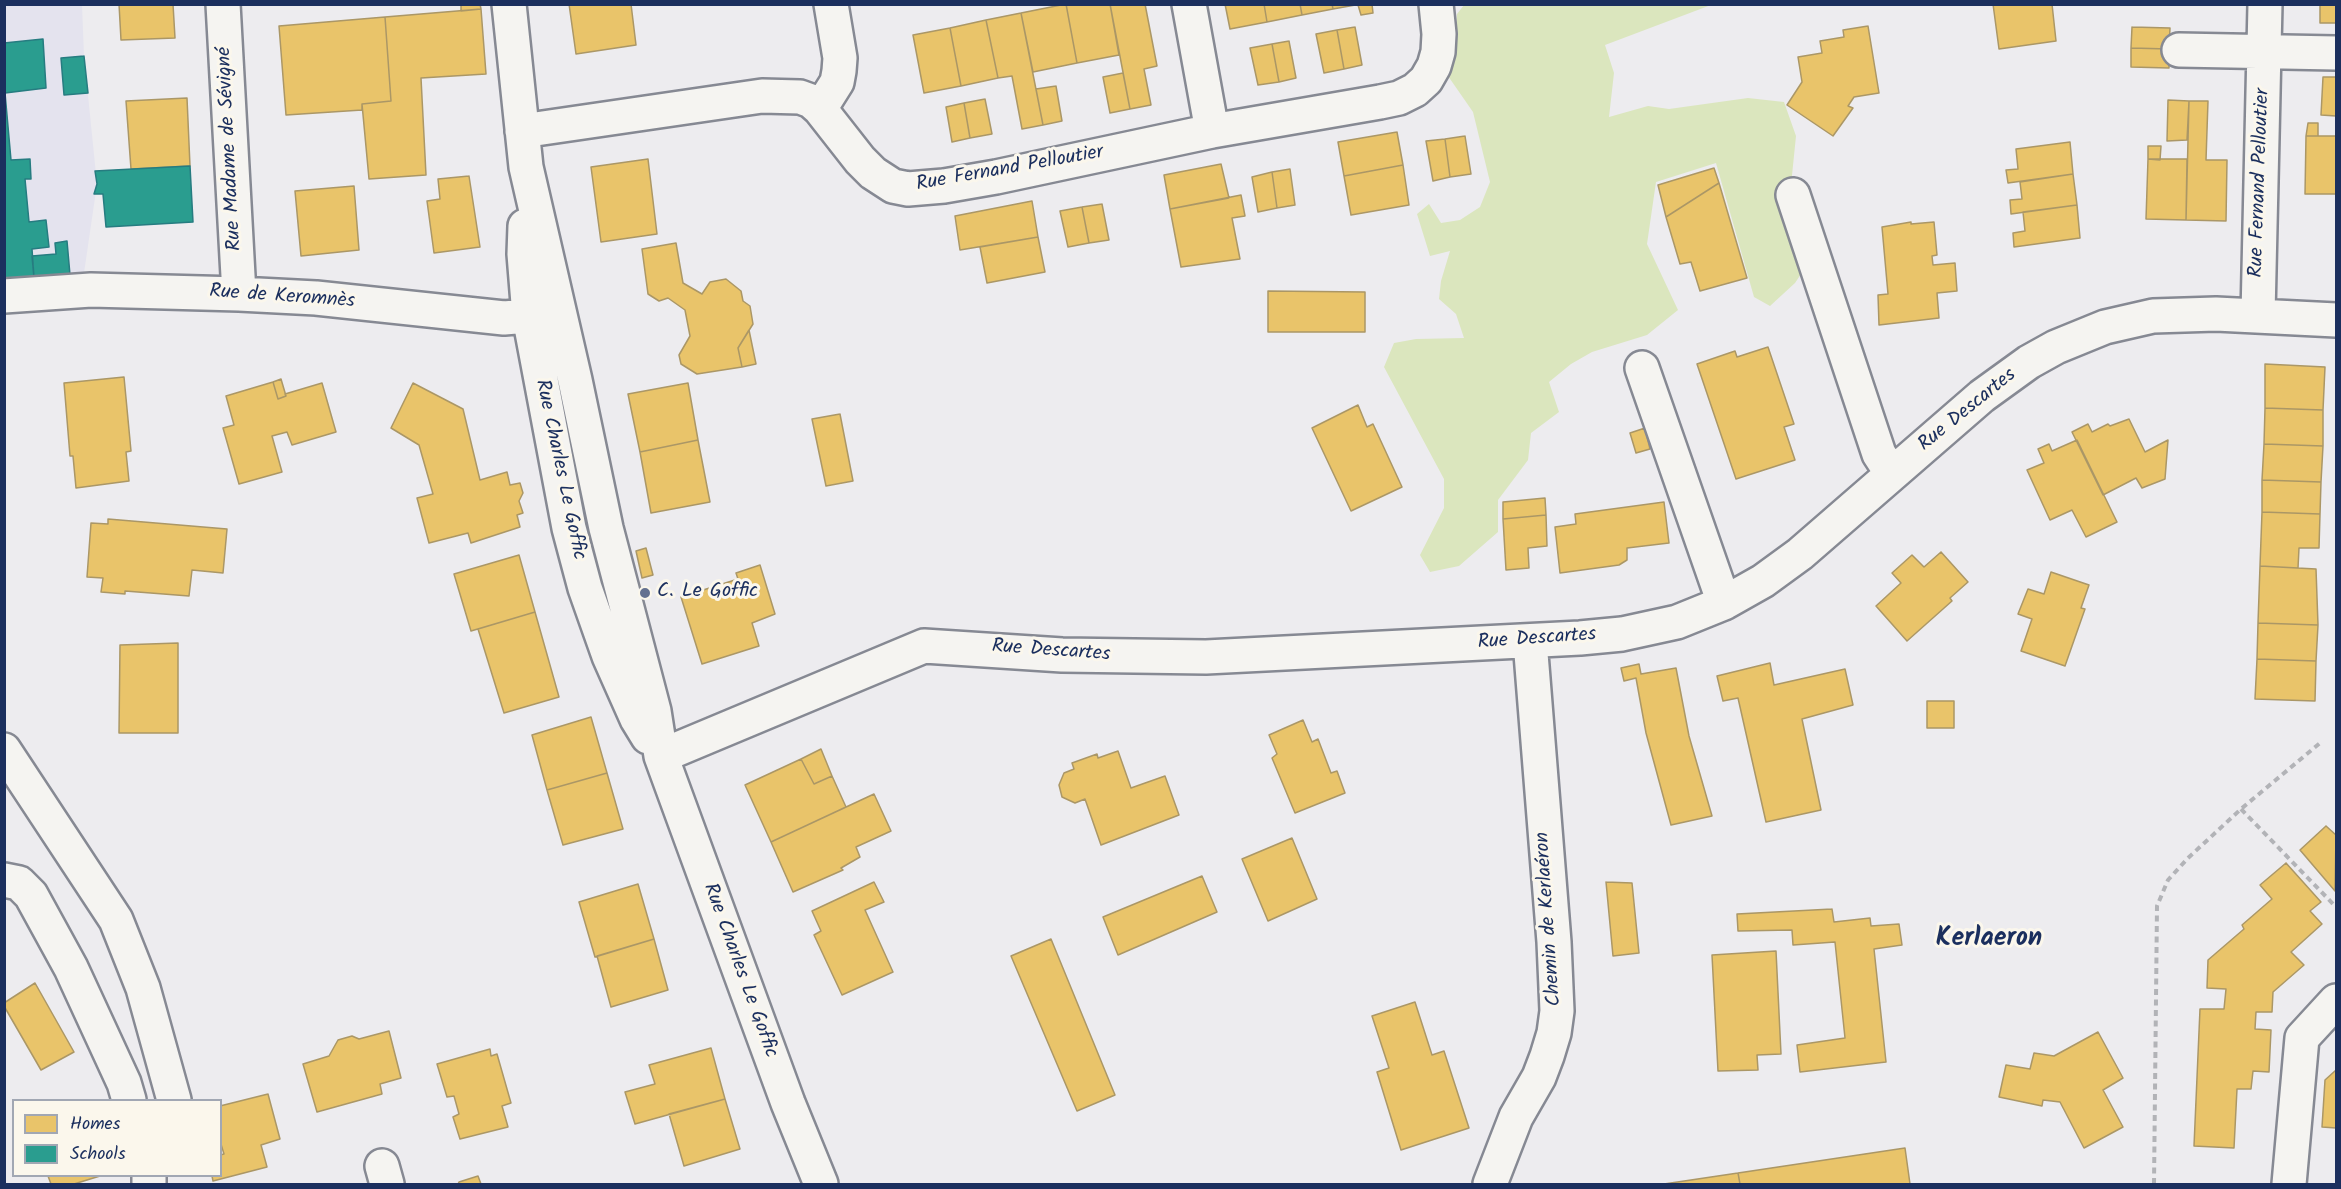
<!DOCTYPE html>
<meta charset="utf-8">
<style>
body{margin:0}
#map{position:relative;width:2341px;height:1189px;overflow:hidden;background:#edecef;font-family:Kalam,sans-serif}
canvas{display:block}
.frame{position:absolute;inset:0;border:6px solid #1b2f5e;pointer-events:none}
.legend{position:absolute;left:12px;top:1099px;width:210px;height:78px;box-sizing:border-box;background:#fbf7ec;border:2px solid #a1a7b3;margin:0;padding:8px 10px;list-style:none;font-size:18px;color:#1b2f5e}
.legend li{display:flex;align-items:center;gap:12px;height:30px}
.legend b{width:30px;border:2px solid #a1a7b3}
</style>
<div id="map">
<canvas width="2341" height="1189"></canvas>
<div class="frame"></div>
<ul class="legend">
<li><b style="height:16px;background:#e9c46a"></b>Homes</li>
<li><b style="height:16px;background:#2a9d8f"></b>Schools</li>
</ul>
</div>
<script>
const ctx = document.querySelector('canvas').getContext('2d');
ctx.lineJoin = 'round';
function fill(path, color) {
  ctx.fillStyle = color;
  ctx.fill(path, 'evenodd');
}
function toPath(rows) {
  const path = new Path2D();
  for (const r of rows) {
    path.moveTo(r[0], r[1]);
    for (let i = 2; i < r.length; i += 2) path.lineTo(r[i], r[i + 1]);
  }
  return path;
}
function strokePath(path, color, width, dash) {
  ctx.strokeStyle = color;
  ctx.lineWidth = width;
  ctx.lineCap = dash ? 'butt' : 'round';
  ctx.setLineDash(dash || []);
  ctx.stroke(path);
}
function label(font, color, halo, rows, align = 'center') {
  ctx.font = font + ' Kalam,sans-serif';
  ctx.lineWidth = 6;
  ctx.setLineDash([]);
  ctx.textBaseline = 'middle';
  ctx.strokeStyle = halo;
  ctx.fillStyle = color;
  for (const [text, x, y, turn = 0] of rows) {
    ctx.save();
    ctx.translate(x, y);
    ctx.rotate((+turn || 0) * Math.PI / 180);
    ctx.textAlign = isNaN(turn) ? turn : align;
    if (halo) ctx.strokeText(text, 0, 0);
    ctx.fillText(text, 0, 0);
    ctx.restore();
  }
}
fill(toPath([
 [5,5,82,5,84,56,97,184,84,273,5,280]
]), '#e4e3ee');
fill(toPath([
 [1464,5,1711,5,1605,45,1614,73,1609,117,1648,106,1669,109,1748,98,1784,102,1796,136,1790,195,1809,262,1795,283,1770,306,1754,297,1716,163,1656,182,1647,244,1678,310,1647,335,1592,352,1571,364,1549,382,1559,412,1531,433,1528,460,1498,500,1498,532,1459,566,1430,572,1420,555,1444,508,1444,479,1384,367,1394,343,1416,339,1464,338,1456,314,1439,299,1441,281,1450,251,1430,256,1417,214,1429,204,1441,223,1460,220,1480,207,1490,182,1473,112,1448,76,1454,52,1457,14]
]), '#dbe6be');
const homes = toPath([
 [119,4,173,4,175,38,121,40,119,4],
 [461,4,480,4,481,9,461,11,461,4],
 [569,4,631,4,636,45,576,54,569,4],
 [1066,4,1110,4,1119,55,1077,63,1066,4],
 [1066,4,1077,63,1033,72,1021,13,1066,4],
 [1110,4,1145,4,1157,66,1144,69,1151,105,1130,109,1110,4],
 [1225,4,1264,4,1267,22,1230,29,1225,4],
 [1264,4,1300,4,1302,15,1267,22,1264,4],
 [1300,4,1332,4,1333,9,1302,15,1300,4],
 [1332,4,1361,4,1333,9,1332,4],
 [1372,4,1373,13,1361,15,1358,5,1372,4],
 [1993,4,2052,4,2056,41,1999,49,1993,4],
 [2320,4,2336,4,2336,23,2320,23,2320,4],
 [481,9,486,74,421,78,426,175,369,179,362,104,391,101,385,17,481,9],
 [1021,13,1043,125,1022,129,1012,76,998,78,986,20,1021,13],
 [385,17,391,101,362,104,362,110,286,115,279,26,385,17],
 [986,20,998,78,961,86,950,28,986,20],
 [1868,26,1879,93,1854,97,1848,106,1853,108,1833,136,1787,105,1802,82,1798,57,1822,53,1820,41,1844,37,1843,30,1868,26],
 [1355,27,1362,65,1344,69,1337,30,1355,27],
 [2132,27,2170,28,2169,49,2131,48,2132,27],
 [950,28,961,86,924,93,913,35,950,28],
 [1337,30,1344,69,1324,73,1316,34,1337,30],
 [1289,41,1296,78,1279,82,1272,44,1289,41],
 [1272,44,1279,82,1258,85,1250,48,1272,44],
 [2131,48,2169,49,2169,68,2131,67,2131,48],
 [1123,73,1130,109,1110,113,1103,77,1123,73],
 [2323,77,2336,77,2336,116,2321,115,2323,77],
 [1056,86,1062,121,1043,125,1036,89,1056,86],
 [187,98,190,166,131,169,126,101,187,98],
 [985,99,992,134,970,138,964,103,985,99],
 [2168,100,2189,101,2187,140,2167,141,2168,100],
 [2189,101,2208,101,2206,160,2227,160,2226,221,2186,220,2189,101],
 [964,103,970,138,952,142,946,107,964,103],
 [2308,123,2318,123,2318,136,2306,136,2308,123],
 [1397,132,1403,165,1344,176,1338,142,1397,132],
 [1465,136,1471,174,1450,177,1445,139,1465,136],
 [2306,136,2336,136,2336,194,2305,194,2306,136],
 [1445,139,1450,177,1433,181,1426,141,1445,139],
 [2070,142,2073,174,2008,183,2006,170,2018,169,2016,149,2070,142],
 [2148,146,2161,146,2160,160,2148,159,2148,146],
 [648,159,657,234,601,242,591,167,648,159],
 [2148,159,2187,159,2186,220,2146,219,2148,159],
 [1221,164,1229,198,1170,209,1164,175,1221,164],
 [1403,165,1409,205,1351,215,1344,176,1403,165],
 [1714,168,1719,183,1666,217,1658,185,1714,168],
 [1290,169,1295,205,1277,208,1272,172,1290,169],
 [1272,172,1277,208,1258,212,1252,177,1272,172],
 [2073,174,2077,205,2011,214,2010,200,2022,199,2020,182,2073,174],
 [469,176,480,247,434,253,427,201,440,199,438,179,469,176],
 [1719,183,1747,278,1700,291,1691,262,1680,264,1666,217,1719,183],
 [354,186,359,250,301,256,295,191,354,186],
 [1241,195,1245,216,1232,218,1240,259,1181,267,1170,209,1241,195],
 [1032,201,1038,237,960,250,955,216,1032,201],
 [1102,204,1109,240,1089,243,1082,207,1102,204],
 [2077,205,2080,238,2014,247,2013,233,2025,231,2023,212,2077,205],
 [1082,207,1089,243,1068,247,1060,211,1082,207],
 [1911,222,1911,224,1934,222,1937,255,1932,256,1933,265,1955,263,1957,291,1937,293,1939,318,1879,325,1878,295,1888,294,1882,227,1911,222],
 [1038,237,1045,272,987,283,980,247,1038,237],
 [676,243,683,283,702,294,710,282,726,279,741,291,743,301,750,306,753,324,738,348,742,367,697,374,681,364,679,355,690,336,685,310,668,298,659,301,648,294,642,249,676,243],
 [1268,291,1365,292,1365,332,1268,332,1268,291],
 [749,330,756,364,742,367,738,348,749,330],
 [1768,347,1794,424,1784,427,1795,460,1736,479,1697,364,1735,351,1737,357,1768,347],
 [2265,364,2325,367,2323,410,2265,408,2265,364],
 [124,377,131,451,126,452,129,481,76,488,73,456,70,456,64,383,124,377],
 [281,379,286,396,278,399,273,382,281,379],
 [273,382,278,399,286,396,285,394,322,383,336,432,292,445,287,432,272,436,282,472,239,484,223,428,234,425,226,396,273,382],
 [413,383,463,409,480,480,507,472,510,485,520,483,523,493,519,501,523,513,517,515,520,527,471,543,468,533,429,543,417,498,433,494,419,445,391,428,413,383],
 [688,383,698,440,640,452,628,394,688,383],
 [1358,405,1367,427,1373,424,1402,487,1351,511,1312,428,1358,405],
 [2265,408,2323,410,2323,446,2264,444,2265,408],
 [840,414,853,481,826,486,812,419,840,414],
 [2129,419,2145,452,2168,440,2165,479,2142,488,2136,478,2103,495,2072,432,2088,424,2092,432,2108,424,2110,426,2129,419],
 [1645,428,1650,449,1636,453,1630,433,1645,428],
 [698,440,710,502,651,513,640,452,698,440],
 [2077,440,2117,522,2086,537,2072,510,2050,520,2027,470,2044,463,2038,449,2049,444,2052,451,2077,440],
 [2264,444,2323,446,2321,482,2262,480,2264,444],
 [2262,480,2321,482,2320,514,2262,512,2262,480],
 [1545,498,1546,515,1503,519,1503,502,1545,498],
 [1664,502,1669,543,1627,548,1627,560,1619,565,1560,573,1555,527,1576,524,1575,514,1664,502],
 [2262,512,2320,514,2319,548,2299,548,2298,568,2260,566,2262,512],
 [1546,515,1547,546,1528,548,1529,568,1506,570,1503,519,1546,515],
 [108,519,227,529,223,573,192,570,189,596,125,591,125,594,101,592,103,578,87,577,91,523,108,524,108,519],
 [646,548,653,575,642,578,636,551,646,548],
 [1941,552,1968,582,1950,598,1952,601,1907,641,1876,606,1901,583,1892,573,1912,555,1924,567,1941,552],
 [519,555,535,612,471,631,454,574,519,555],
 [760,565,775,614,752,623,759,646,702,664,681,597,738,579,736,573,760,565],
 [2260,566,2316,569,2318,625,2258,623,2260,566],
 [2051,572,2089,585,2081,608,2085,609,2065,666,2021,651,2032,619,2018,614,2028,589,2044,594,2051,572],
 [535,612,559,697,504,713,478,629,535,612],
 [2258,623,2318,625,2316,661,2257,659,2258,623],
 [178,643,178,733,119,733,120,645,178,643],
 [2257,659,2316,661,2315,701,2255,699,2257,659],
 [1770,663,1774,685,1845,669,1853,705,1802,719,1821,810,1766,822,1738,698,1723,701,1717,676,1770,663],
 [1639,664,1641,674,1676,668,1689,736,1712,816,1671,825,1646,733,1636,678,1624,681,1621,668,1639,664],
 [1927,701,1954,701,1954,728,1927,728,1927,701],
 [591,717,607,773,547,790,532,735,591,717],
 [1303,720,1312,742,1318,739,1331,773,1337,771,1345,793,1295,813,1272,758,1277,754,1269,735,1303,720],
 [821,749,832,776,814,784,801,759,821,749],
 [1118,751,1131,788,1165,776,1179,815,1101,845,1085,799,1075,803,1062,797,1059,785,1064,773,1074,769,1072,763,1097,754,1098,758,1118,751],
 [801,759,814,784,832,776,846,807,771,842,745,785,801,759],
 [607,773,623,829,563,845,547,790,607,773],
 [874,794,891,831,856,847,860,857,841,868,843,870,793,892,771,842,874,794],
 [2326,826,2336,835,2335,891,2300,850,2326,826],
 [1292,838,1317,899,1268,921,1242,859,1292,838],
 [2286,863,2321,902,2310,911,2322,924,2291,952,2304,965,2273,992,2272,1012,2256,1012,2255,1029,2271,1030,2269,1072,2253,1071,2251,1089,2237,1089,2234,1148,2194,1146,2200,1009,2224,1009,2226,989,2207,988,2208,960,2244,929,2242,925,2272,899,2260,885,2286,863],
 [1202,876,1217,912,1118,955,1103,917,1202,876],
 [874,882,884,902,865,910,893,972,842,995,814,935,821,931,812,911,874,882],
 [1606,882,1632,883,1639,953,1613,956,1606,882],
 [638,884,654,939,595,957,579,902,638,884],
 [1832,909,1834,922,1870,918,1871,926,1899,924,1902,945,1874,949,1886,1062,1800,1072,1797,1045,1845,1038,1835,942,1793,945,1792,930,1738,931,1737,914,1832,909],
 [654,939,668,990,611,1007,597,956,654,939],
 [1051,939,1115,1095,1077,1111,1011,956,1051,939],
 [1776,951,1781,1054,1757,1055,1758,1070,1718,1071,1712,955,1776,951],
 [35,983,74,1052,41,1070,4,1006,4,1003,35,983],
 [1415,1002,1432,1055,1444,1051,1469,1128,1401,1150,1377,1072,1389,1068,1372,1016,1415,1002],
 [389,1031,401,1078,380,1084,382,1094,317,1112,303,1064,329,1056,338,1040,352,1036,359,1039,389,1031],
 [2098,1032,2123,1078,2103,1090,2123,1127,2084,1148,2060,1102,2043,1100,2042,1106,1999,1097,2006,1065,2030,1069,2034,1053,2054,1056,2098,1032],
 [711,1048,725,1099,635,1124,625,1092,655,1084,649,1065,711,1048],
 [490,1049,491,1056,497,1054,511,1103,502,1106,508,1127,460,1139,453,1117,459,1114,454,1096,447,1097,437,1064,490,1049],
 [2336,1070,2336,1128,2322,1127,2325,1080,2336,1070],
 [268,1094,280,1139,261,1145,267,1167,213,1181,212,1176,220,1176,220,1155,224,1154,220,1141,220,1106,268,1094],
 [725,1099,740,1149,684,1166,669,1114,725,1099],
 [1905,1148,1910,1184,1740,1184,1738,1173,1905,1148],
 [1738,1173,1740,1184,1664,1184,1738,1173],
 [48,1176,100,1176,74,1184,51,1184,48,1176],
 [478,1176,481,1184,458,1184,459,1182,478,1176]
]);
fill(homes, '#e9c46a');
strokePath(homes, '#ab9766', 1.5);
const schools = toPath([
 [43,39,46,88,5,93,11,160,30,159,31,179,25,179,29,222,46,220,49,247,32,249,34,278,4,281,4,43,43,39],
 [84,56,88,93,64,95,61,58,84,56],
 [190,166,193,222,106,227,103,194,94,194,97,184,95,171,190,166],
 [67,241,70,275,34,278,32,256,56,254,55,243,67,241]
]);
fill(schools, '#2a9d8f');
strokePath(schools, '#267c80', 1.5);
const minor = toPath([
 [223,4,239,294],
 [509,4,526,167,575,380,606,528,654,711,661,756,788,1103,821,1184],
 [1189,4,1212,131,1380,102,1399,98,1415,90,1426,80,1434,66,1438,52,1439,34,1436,4],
 [2179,50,2336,53],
 [820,109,837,82,839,71,840,58,831,4],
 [522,131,762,96,800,97,811,101,820,109,860,160,873,173,893,186,908,189,944,186,996,177,1212,131],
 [1793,195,1879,454,1892,474],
 [525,226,524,254,529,316,569,528,585,588,609,656,637,719,648,737],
 [4,296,91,290,239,294,316,298,504,318,551,314],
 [2258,315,2265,4],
 [1642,368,1724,603],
 [4,750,116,920,143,988,174,1100],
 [661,756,924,646,1062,655,1206,657,1580,638,1622,634,1677,622,1724,603,1763,581,1800,554,1982,396,2029,362,2056,347,2105,327,2153,316,2216,314,2336,320],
 [4,880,19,883,31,895,71,968,124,1083,129,1100],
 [382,1166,387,1184],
 [149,1176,149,1184],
 [1490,1184,1516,1117,1539,1077,1547,1056,1554,1033,1557,1011,1554,942,1530,641],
 [2289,1184,2302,1038,2336,1001]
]);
strokePath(minor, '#868993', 38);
strokePath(toPath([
 [2241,809,2336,907],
 [2154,1184,2157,906,2168,880,2188,858,2241,809,2320,743]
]), '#b2b3b7', 4, [6, 4.5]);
strokePath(minor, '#f5f4f1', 33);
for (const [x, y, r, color] of [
 [645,593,6,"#647191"]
]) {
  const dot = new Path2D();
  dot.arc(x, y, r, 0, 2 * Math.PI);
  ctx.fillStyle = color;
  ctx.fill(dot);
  strokePath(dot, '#fbf7ec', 2);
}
label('20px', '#1b2f5e', '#fbf7ec', [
 ["Rue Madame de Sévigné",231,149,-93],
 ["Rue Fernand Pelloutier",1010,170,-10],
 ["Rue Fernand Pelloutier",2261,183,-88],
 ["Rue de Keromnès",282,298,4],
 ["Rue Descartes",1968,411,-39],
 ["Rue Charles Le Goffic",559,470,78],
 ["Rue Descartes",1537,640,-4],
 ["Rue Descartes",1051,652,4],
 ["Chemin de Kerlaéron",1550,919,-94],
 ["Rue Charles Le Goffic",739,971,70]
]);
label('20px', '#1b2f5e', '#fbf7ec', [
 ["C. Le Goffic",657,593]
], 'left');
label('bold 26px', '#1b2f5e', '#fbf7ec', [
 ["Kerlaeron",1989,941]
]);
</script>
